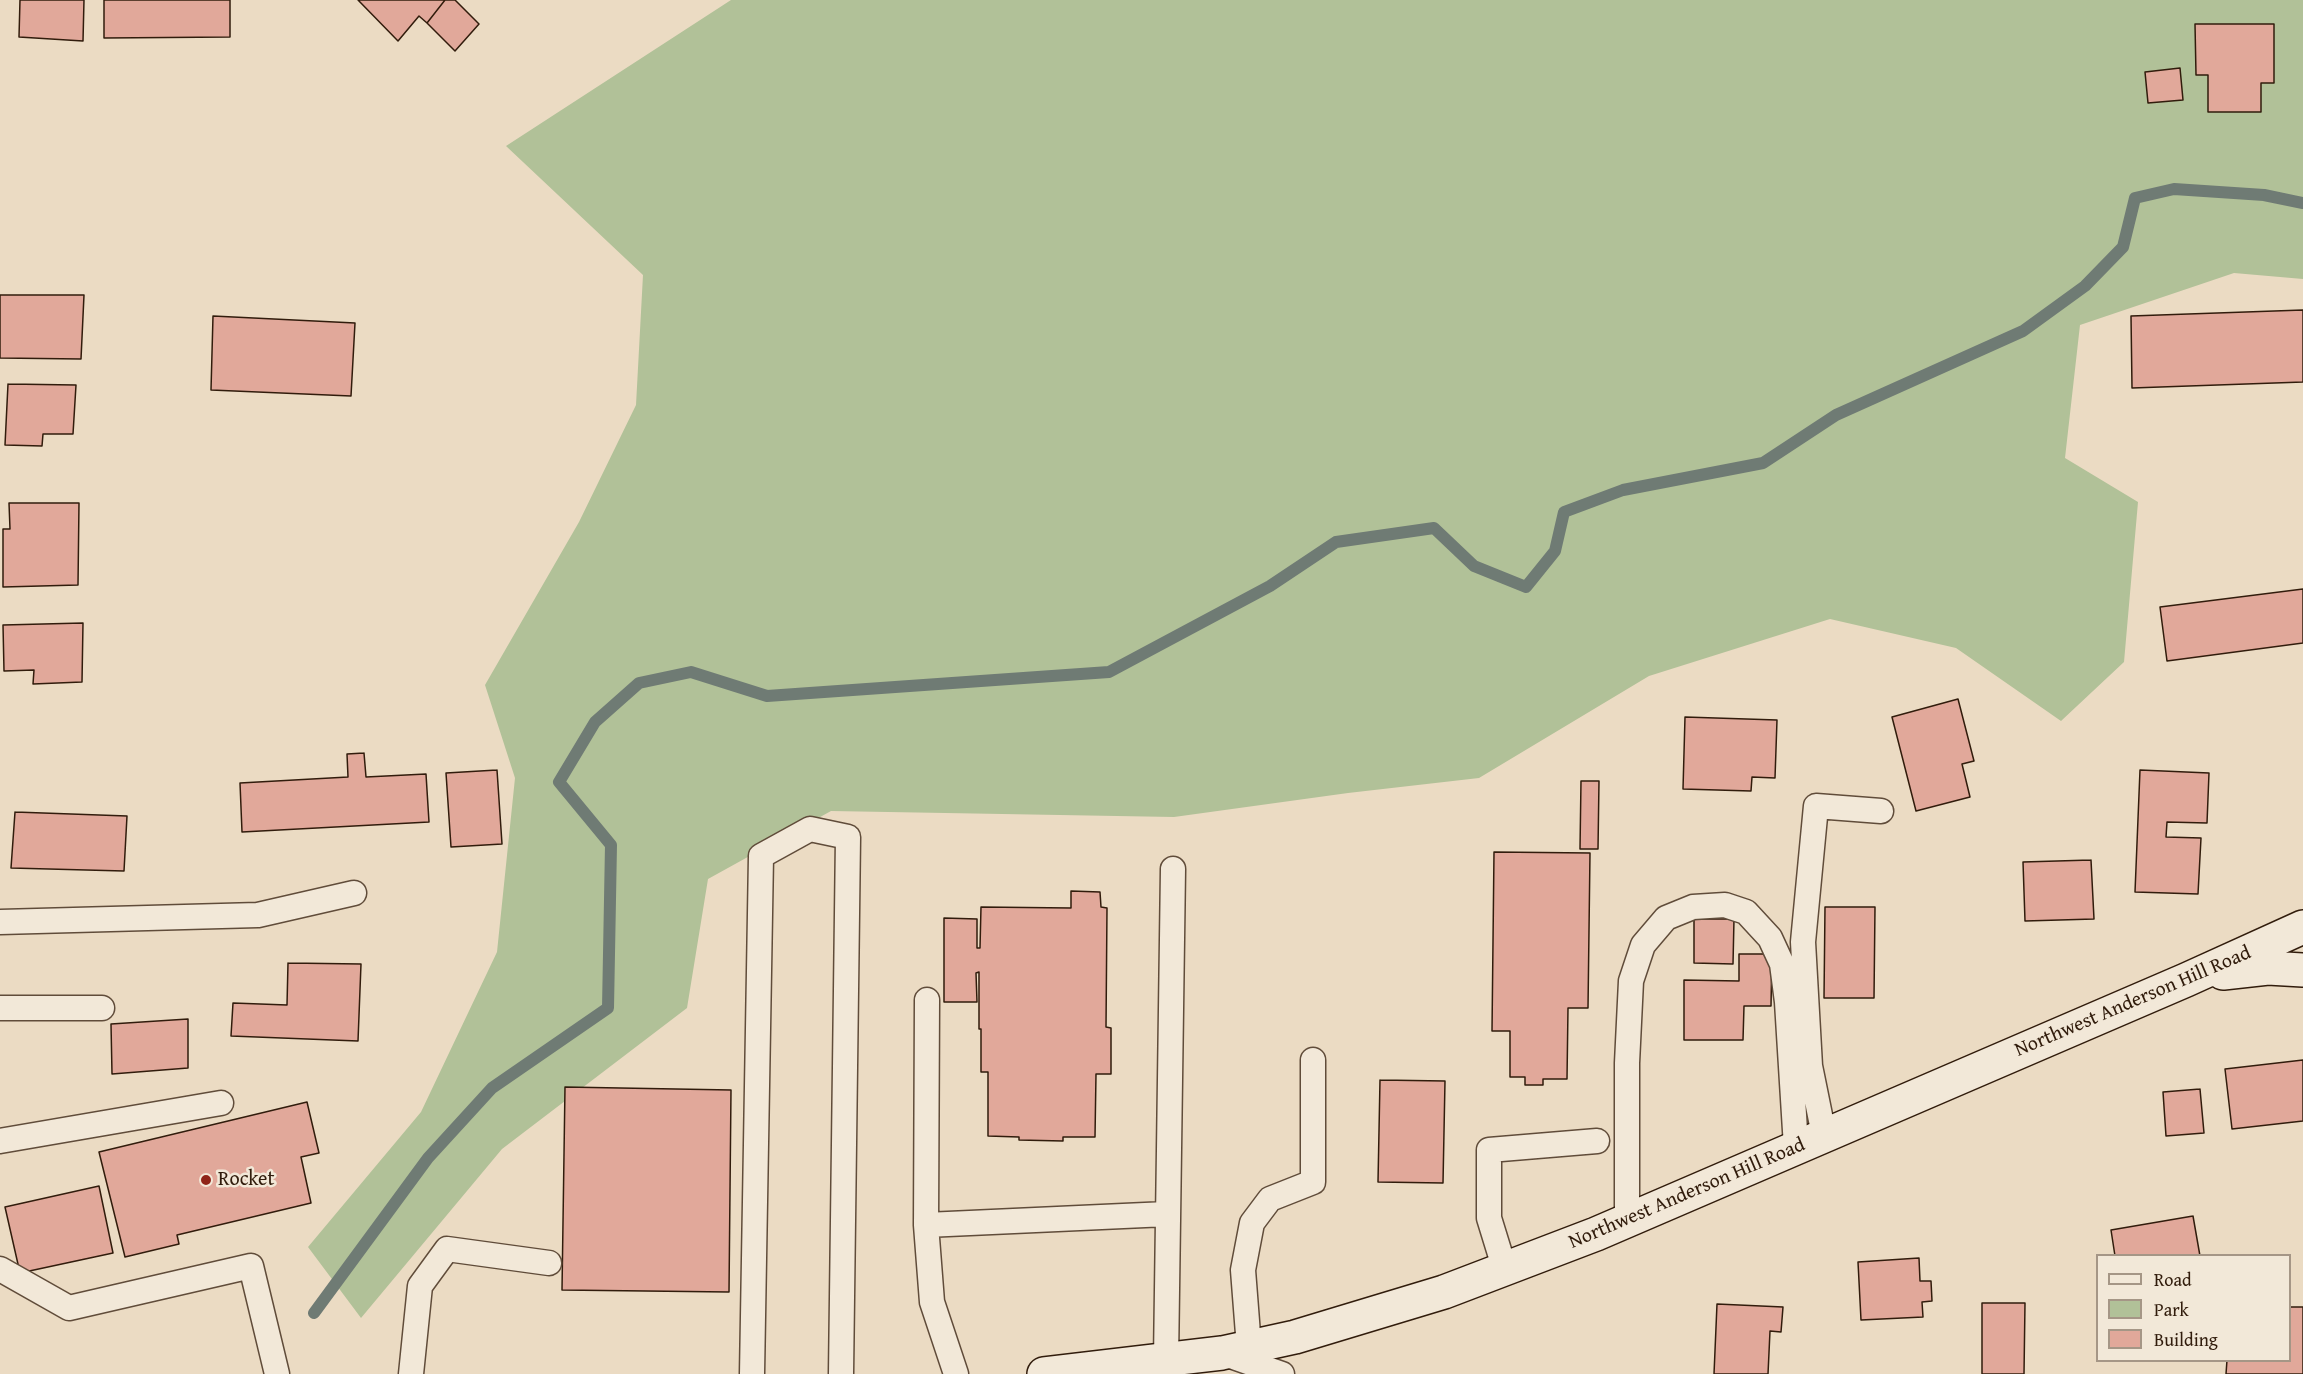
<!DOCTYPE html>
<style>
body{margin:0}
#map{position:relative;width:2303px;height:1374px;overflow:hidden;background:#ebdbc3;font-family:"Gentium Book Plus",serif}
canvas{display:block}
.legend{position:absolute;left:2096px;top:1254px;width:195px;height:108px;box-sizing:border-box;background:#f2e8d8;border:2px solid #a59686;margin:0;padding:8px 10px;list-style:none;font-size:18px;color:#311c0c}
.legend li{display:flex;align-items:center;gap:12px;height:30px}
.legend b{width:30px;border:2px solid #a59686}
</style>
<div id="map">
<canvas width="2303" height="1374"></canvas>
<ul class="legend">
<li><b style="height:8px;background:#f2e8d8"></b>Road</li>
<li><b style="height:16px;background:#b1c198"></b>Park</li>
<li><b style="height:16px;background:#e1a89a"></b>Building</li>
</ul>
</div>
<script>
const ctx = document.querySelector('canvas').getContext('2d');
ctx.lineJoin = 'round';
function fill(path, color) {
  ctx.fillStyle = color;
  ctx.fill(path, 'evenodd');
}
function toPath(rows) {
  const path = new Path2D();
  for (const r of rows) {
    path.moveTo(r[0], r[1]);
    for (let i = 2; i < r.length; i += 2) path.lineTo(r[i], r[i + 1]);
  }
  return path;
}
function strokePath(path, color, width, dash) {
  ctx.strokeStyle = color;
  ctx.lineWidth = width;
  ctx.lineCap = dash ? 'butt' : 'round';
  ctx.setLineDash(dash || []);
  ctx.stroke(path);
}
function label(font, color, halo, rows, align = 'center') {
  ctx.font = font + ' "Gentium Book Plus",serif';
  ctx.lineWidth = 5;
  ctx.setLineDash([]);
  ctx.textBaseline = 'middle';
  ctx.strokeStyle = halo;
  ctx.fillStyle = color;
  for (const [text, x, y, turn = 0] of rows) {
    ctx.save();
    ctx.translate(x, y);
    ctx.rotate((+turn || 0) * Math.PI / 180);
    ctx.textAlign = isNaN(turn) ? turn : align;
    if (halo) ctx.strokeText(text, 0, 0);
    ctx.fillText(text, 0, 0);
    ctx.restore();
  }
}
fill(toPath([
 [731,0,2303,0,2303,279,2234,273,2080,325,2065,458,2138,502,2124,662,2061,721,1956,648,1830,619,1649,676,1479,778,1348,793,1174,817,831,811,708,879,687,1008,502,1149,361,1318,308,1247,421,1112,497,952,515,778,485,685,579,522,636,405,643,275,506,146]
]), '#b1c198');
strokePath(toPath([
 [314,1313,428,1158,492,1088,608,1008,611,845,559,782,595,722,639,683,691,672,767,696,1109,672,1270,586,1336,542,1434,528,1474,566,1526,587,1555,551,1564,512,1623,490,1763,463,1836,415,2023,331,2085,286,2123,247,2135,198,2174,189,2264,195,2303,203]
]), '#6f7b74', 12);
const building = toPath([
 [20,0,84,0,83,41,19,37,20,0],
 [104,0,230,0,230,37,104,38,104,0],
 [358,0,445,0,427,23,419,16,398,41,358,0],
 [445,0,455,0,479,24,455,51,427,23,445,0],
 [2195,24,2274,24,2274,83,2261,83,2261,112,2208,112,2208,75,2196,75,2195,24],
 [2180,68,2183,100,2148,103,2145,72,2180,68],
 [0,295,84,295,81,359,0,358,0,295],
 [2303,310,2303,382,2132,388,2131,316,2303,310],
 [213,316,355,323,351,396,211,390,213,316],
 [8,384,76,385,73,434,43,434,42,446,5,445,8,384],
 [9,503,79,503,78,585,3,587,3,529,10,529,9,503],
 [2303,589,2303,643,2167,661,2160,607,2303,589],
 [83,623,82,682,33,684,34,670,4,671,3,625,83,623],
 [1958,699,1974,761,1962,764,1970,797,1916,811,1892,717,1958,699],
 [1685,717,1777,720,1775,778,1752,777,1751,791,1683,789,1685,717],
 [364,753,366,777,426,774,429,822,242,832,240,783,348,777,347,754,364,753],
 [497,770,502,844,451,847,446,773,497,770],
 [2140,770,2209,773,2207,823,2167,822,2166,837,2201,838,2198,894,2135,892,2140,770],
 [1581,781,1599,781,1598,849,1580,849,1581,781],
 [15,812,127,816,124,871,11,868,15,812],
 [1494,852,1590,853,1588,1008,1568,1008,1567,1079,1543,1079,1543,1085,1525,1085,1525,1077,1510,1077,1510,1031,1492,1031,1494,852],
 [2091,860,2094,919,2025,921,2023,862,2091,860],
 [1071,891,1100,892,1101,907,1107,908,1106,1027,1111,1028,1111,1074,1096,1074,1095,1137,1063,1137,1063,1141,1019,1140,1019,1137,988,1136,988,1072,981,1072,981,1029,979,1029,979,972,976,973,977,1002,944,1002,944,918,977,919,977,948,980,948,981,907,1071,908,1071,891],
 [1825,907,1875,907,1874,998,1824,998,1825,907],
 [1694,919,1734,919,1733,964,1694,963,1694,919],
 [1739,954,1772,954,1771,1006,1744,1006,1743,1040,1684,1040,1684,980,1739,981,1739,954],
 [288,963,361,964,358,1041,231,1036,233,1003,287,1005,288,963],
 [188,1019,188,1068,112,1074,111,1024,188,1019],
 [2303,1060,2303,1121,2232,1129,2225,1069,2303,1060],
 [1380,1080,1445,1081,1443,1183,1378,1182,1380,1080],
 [565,1087,731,1090,729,1292,562,1290,565,1087],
 [2200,1089,2204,1133,2166,1136,2163,1092,2200,1089],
 [307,1102,319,1153,301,1157,311,1203,177,1235,179,1244,125,1257,99,1152,307,1102],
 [99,1186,113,1253,20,1273,5,1207,99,1186],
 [2193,1216,2200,1256,2115,1256,2111,1230,2193,1216],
 [1919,1258,1920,1281,1931,1281,1932,1301,1922,1302,1923,1317,1861,1320,1858,1262,1919,1258],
 [1982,1303,2025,1303,2024,1374,1982,1374,1982,1303],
 [1717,1304,1783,1307,1781,1332,1770,1331,1768,1374,1714,1374,1717,1304],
 [2290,1307,2303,1307,2303,1374,2226,1374,2227,1360,2290,1360,2290,1307]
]);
fill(building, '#e1a89a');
strokePath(building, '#311c0c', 1.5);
const service = toPath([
 [0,922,258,915,354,893],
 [927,1000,926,1225,932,1302,956,1374],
 [0,1008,102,1008],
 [1824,1135,1810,1066,1803,942,1816,806,1881,811],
 [0,1141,221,1103],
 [1627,1221,1627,1063,1631,981,1643,945,1666,918,1693,907,1725,905,1746,912,1770,938,1782,964,1787,1002,1796,1147],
 [926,1225,1167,1214],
 [0,1269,69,1308,251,1266,277,1374],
 [1505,1270,1489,1218,1489,1150,1597,1141],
 [1249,1347,1243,1270,1252,1223,1270,1199,1313,1182,1313,1060],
 [1222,1353,1282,1374],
 [1166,1360,1173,869],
 [411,1374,420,1286,447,1249,549,1263],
 [752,1374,761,856,810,829,848,837,841,1374]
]);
const secondary = toPath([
 [2223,973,2268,968,2303,970],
 [1044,1374,1222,1353,1295,1337,1444,1292,1596,1234,2186,980,2303,927]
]);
strokePath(service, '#604c3a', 27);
strokePath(secondary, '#311c0c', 36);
strokePath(service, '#f2e8d8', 24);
strokePath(secondary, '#f2e8d8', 33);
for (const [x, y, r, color] of [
 [206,1180,6,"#8f2418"]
]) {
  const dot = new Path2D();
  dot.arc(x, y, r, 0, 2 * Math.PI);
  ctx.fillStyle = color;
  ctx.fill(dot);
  strokePath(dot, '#f2e8d8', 2);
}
label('20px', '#311c0c', '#f2e8d8', [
 ["Northwest Anderson Hill Road",2133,1002,-23],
 ["Northwest Anderson Hill Road",1687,1194,-23]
]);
label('20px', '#311c0c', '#f2e8d8', [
 ["Rocket",218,1180]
], 'left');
</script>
